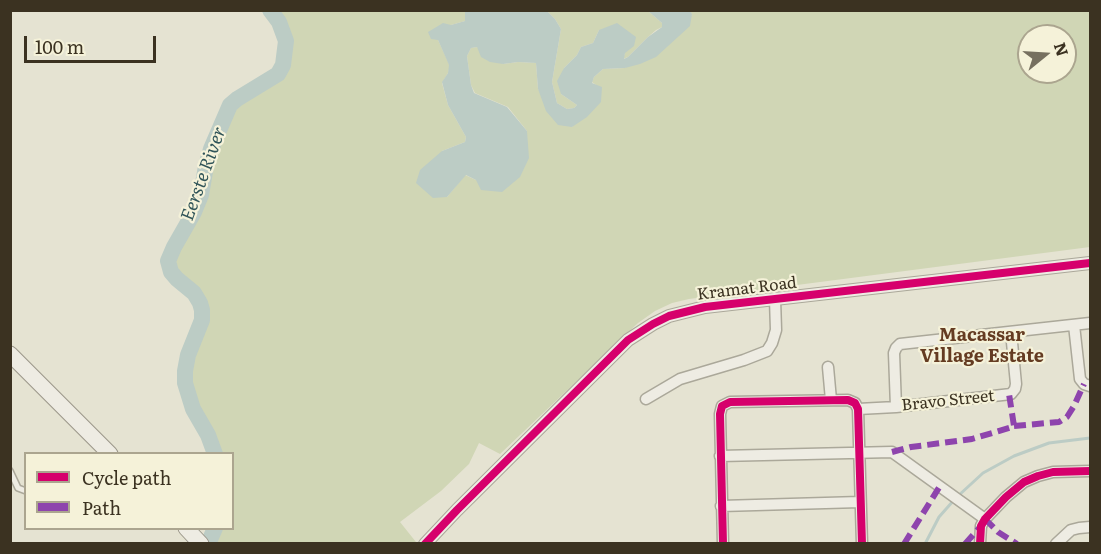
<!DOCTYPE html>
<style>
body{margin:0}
#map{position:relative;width:1101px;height:554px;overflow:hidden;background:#e5e3d2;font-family:Literata,serif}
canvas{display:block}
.frame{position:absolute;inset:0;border:12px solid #3b3221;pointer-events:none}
.legend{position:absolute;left:24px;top:452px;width:210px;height:78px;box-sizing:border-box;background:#f5f2d9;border:2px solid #aba58f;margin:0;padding:8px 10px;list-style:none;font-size:18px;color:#3b3221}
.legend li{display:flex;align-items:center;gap:12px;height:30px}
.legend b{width:30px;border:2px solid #aba58f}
.north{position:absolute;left:1017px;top:24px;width:60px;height:60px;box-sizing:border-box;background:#f5f2d9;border:2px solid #aba58f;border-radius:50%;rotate:72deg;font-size:16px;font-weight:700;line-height:24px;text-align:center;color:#3b3221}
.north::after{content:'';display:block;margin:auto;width:21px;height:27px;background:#76705f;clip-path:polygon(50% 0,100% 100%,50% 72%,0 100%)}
.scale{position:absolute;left:24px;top:36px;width:132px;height:27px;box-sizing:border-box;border:3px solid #3b3221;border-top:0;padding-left:8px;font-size:18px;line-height:21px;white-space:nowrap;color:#3b3221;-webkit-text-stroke:4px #f5f2d9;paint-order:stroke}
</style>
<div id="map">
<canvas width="1101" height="554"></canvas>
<div class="frame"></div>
<ul class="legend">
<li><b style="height:8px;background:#d6006c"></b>Cycle path</li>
<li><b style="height:8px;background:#8e44ad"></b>Path</li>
</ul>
<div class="north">N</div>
<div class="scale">100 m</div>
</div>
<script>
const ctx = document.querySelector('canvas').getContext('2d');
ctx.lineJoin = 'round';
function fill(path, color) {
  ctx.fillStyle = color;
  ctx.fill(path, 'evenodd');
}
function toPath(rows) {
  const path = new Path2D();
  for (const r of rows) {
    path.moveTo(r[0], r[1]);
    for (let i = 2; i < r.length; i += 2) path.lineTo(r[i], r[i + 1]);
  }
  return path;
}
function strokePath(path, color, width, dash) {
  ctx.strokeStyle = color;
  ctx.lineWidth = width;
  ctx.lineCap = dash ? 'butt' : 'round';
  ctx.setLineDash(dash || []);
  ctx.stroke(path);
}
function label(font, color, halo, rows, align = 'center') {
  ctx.font = font + ' Literata,serif';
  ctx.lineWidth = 4.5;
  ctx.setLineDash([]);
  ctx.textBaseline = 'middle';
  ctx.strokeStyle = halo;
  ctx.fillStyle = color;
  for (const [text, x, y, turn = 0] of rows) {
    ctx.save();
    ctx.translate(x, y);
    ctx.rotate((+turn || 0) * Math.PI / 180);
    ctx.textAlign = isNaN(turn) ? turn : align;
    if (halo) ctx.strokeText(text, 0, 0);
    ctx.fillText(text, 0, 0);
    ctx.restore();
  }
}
fill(toPath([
 [270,11,465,11,465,21,451,25,438,40,450,66,448,73,442,83,448,105,466,137,465,142,442,151,447,197,465,175,476,180,527,131,508,107,475,93,471,85,467,56,471,48,477,47,503,64,518,62,536,63,538,89,572,127,596,85,592,82,594,77,603,69,625,68,692,15,690,11,1090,11,1090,247,689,299,672,303,655,311,638,323,500,454,479,443,469,464,441,491,400,522,416,542,415,543,214,544,210,540,215,529,232,528,232,454,215,453,208,435,193,409,188,394,185,383,185,371,188,355,202,320,202,310,200,303,194,293,177,279,171,272,168,261,174,247,194,212,201,195,206,166,211,149,230,105,237,99,278,74,283,65,286,41,279,22],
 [1029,36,1065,36,1065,72,1029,72],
 [547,11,648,11,662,23,662,27,656,30,648,37,628,57,623,59,625,53,599,30,593,43,581,47,577,55,564,68,561,94,577,105,574,108,567,109,557,103,552,82,561,29,555,19]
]), '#d0d6b5');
fill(toPath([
 [465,11,547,11,555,19,561,29,552,82,557,103,567,109,574,108,577,105,561,94,557,81,564,68,577,55,581,47,593,43,599,30,617,23,636,37,634,46,625,53,624,59,628,57,648,37,662,27,662,23,648,11,690,11,692,14,690,26,656,57,640,64,625,68,603,69,594,77,592,83,602,87,601,102,587,117,572,127,558,125,546,111,538,89,536,63,518,62,503,64,490,62,481,57,477,47,471,48,467,56,471,85,474,93,507,107,527,131,529,158,520,177,502,192,481,190,476,180,466,175,447,197,433,198,416,183,420,170,442,151,465,142,466,137,448,105,442,82,448,73,449,65,438,40,431,39,428,32,443,23,451,25,465,21]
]), '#bcccc5');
strokePath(toPath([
 [958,496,983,473,1014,456,1049,443,1090,438],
 [925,544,939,517,954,500]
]), '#bcccc5', 3);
strokePath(toPath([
 [215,454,208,435,193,409,185,383,185,371,188,355,202,320,202,310,200,303,194,293,177,279,171,272,168,261,174,247,194,212,201,195,206,166,211,149,230,105,237,99,278,74,283,65,286,41,279,22,270,10],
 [208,544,215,528]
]), '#bcccc5', 16);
const service = toPath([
 [10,471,18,488,26,491]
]);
const minor = toPath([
 [1074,325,1080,379,1084,384,1090,386],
 [828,367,831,400],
 [646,399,680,379,744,360,767,351,772,343,776,330,775,299],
 [896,407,894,353,896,348,900,344,1090,323],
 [858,409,896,407,1011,394,1015,389,1016,384,1011,332],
 [720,456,892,452,985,519],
 [721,506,860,502],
 [723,544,720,414,722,406,730,402,848,400,855,403,858,409,862,544],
 [980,544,981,526,985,519,1006,497,1024,482,1038,476,1053,472,1090,471],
 [1056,544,1071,530,1079,528,1090,527]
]);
const tertiary = toPath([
 [425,544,457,510,628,340,653,324,669,316,705,307,1090,263]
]);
const secondary = toPath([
 [10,354,110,454],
 [186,528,201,544]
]);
strokePath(service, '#aba89a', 8);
strokePath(minor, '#aba89a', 13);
strokePath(tertiary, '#aba89a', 14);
strokePath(secondary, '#9b978a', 17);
strokePath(service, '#eeece3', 5);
strokePath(minor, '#eeece3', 10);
strokePath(tertiary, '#eeece3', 12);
strokePath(secondary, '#eeece3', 15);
strokePath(toPath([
 [1014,426,1059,422,1067,417,1074,406,1084,384],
 [892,452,911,447,972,439,1012,427,1014,426,1009,394],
 [985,519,998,532,1017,544],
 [904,544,940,486],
 [965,544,981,526]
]), '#8e44ad', 6, [12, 6]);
strokePath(toPath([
 [425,544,457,510,628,340,653,324,669,316,705,307,1090,263],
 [723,544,720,414,722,406,730,402,848,400,855,403,858,409,862,544],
 [980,544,981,526,985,519,1006,497,1024,482,1038,476,1053,472,1090,471]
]), '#d6006c', 8);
label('16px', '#3b3221', '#f5f2d9', [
 ["Kramat Road",747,289,-7],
 ["Bravo Street",948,401,-6]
]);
label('italic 18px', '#315559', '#f5f2d9', [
 ["Eerste River",204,174,-70]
]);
label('bold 18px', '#653c22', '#f5f2d9', [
 ["Macassar",982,336],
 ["Village Estate",982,357]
]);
</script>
